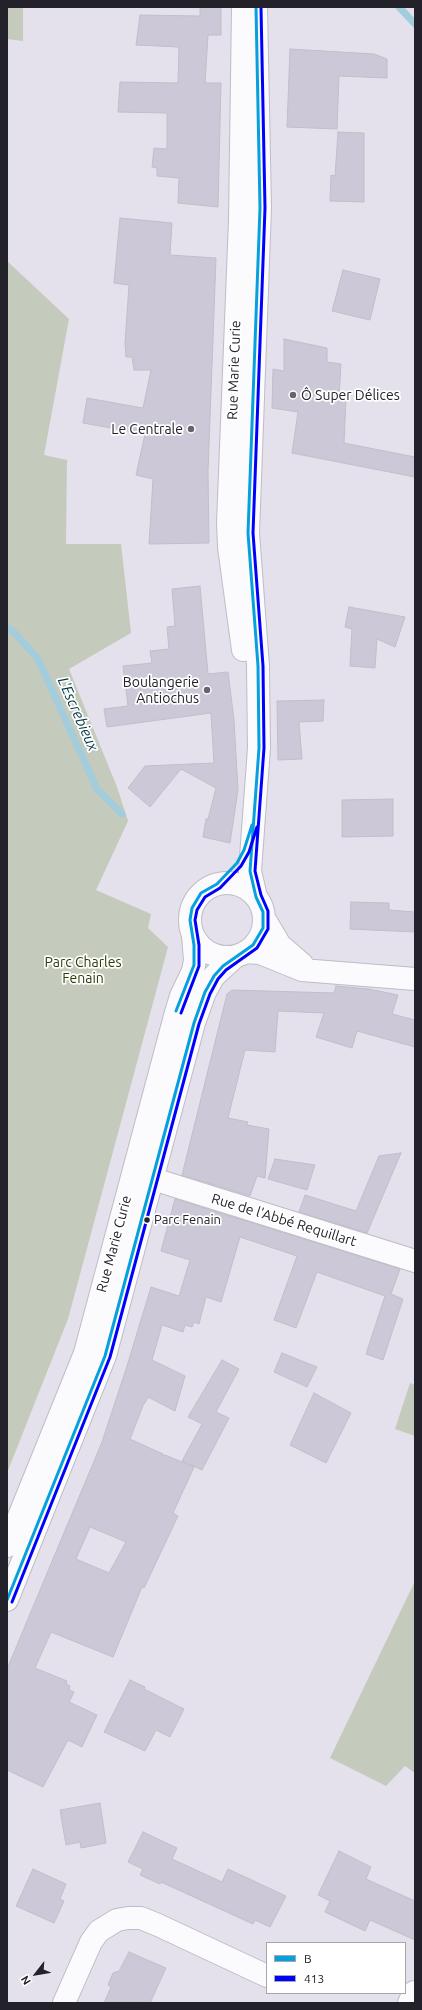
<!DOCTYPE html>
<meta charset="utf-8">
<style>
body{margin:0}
#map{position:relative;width:422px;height:2010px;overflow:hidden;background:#e4e1ed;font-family:Ubuntu,sans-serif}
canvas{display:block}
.frame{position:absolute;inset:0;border:8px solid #232129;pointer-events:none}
.legend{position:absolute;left:266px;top:1942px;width:140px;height:52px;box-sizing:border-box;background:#fff;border:1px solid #a7a6a9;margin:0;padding:5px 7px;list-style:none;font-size:12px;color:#232129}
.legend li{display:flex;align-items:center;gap:8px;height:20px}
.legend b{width:20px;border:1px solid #a7a6a9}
.north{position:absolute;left:16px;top:1954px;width:40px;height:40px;-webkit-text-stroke:3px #fff;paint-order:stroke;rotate:239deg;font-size:11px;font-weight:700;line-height:16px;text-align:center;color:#232129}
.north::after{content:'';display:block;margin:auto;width:14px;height:18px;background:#232129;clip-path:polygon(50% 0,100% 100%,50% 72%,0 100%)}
</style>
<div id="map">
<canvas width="422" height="2010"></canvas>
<div class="frame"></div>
<ul class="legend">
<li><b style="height:5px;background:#05a1df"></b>B</li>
<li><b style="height:5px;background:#00f"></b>413</li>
</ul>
<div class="north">N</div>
</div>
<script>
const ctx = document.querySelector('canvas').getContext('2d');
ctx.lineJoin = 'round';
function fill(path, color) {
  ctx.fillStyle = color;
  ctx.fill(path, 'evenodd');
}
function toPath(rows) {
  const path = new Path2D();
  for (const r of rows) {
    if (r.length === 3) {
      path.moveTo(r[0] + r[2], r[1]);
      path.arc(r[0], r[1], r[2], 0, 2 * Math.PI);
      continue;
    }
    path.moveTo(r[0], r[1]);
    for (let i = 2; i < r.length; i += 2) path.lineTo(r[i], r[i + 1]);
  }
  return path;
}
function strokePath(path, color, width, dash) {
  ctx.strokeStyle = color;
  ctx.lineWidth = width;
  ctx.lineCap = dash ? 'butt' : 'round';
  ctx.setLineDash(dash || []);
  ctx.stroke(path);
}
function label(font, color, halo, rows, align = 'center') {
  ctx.font = font + ' Ubuntu,sans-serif';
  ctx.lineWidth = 3.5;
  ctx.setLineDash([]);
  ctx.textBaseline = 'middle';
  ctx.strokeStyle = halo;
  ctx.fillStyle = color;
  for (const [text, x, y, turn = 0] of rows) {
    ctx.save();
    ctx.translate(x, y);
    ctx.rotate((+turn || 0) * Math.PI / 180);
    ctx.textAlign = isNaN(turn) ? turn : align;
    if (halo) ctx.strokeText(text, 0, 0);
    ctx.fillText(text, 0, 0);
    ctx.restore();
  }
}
fill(toPath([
 [7,7,23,7,23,41,7,39],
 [7,261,69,319,44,455,67,460,66,544,121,544,131,633,69,669,117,787,128,821,96,890,151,914,148,928,168,947,68,1319,7,1473],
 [410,1383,415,1385,415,1436,395,1429],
 [415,1581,415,1773,405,1766,386,1786,330,1758]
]), '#c4cabc');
strokePath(toPath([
 [399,7,415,24],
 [7,628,13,631,38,659,97,789,122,814]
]), '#a3ccdc', 7);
const building = toPath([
 [200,7,221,7,221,35,208,35,205,83,221,83,218,207,178,203,179,178,157,176,157,168,152,167,154,148,167,149,167,113,118,112,120,82,178,83,179,47,136,45,140,15,200,16,200,7],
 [290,49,374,54,387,59,387,78,339,76,337,129,287,127,290,49],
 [338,132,364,133,364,202,330,201,331,175,335,176,338,132],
 [120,218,172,223,170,255,216,258,208,472,209,543,149,544,153,479,136,475,145,434,83,423,87,398,143,408,151,370,134,370,132,357,126,357,125,343,129,285,114,283,120,218],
 [343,270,380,279,370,320,332,311,343,270],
 [284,339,327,348,327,362,341,364,339,398,346,399,344,443,415,457,415,477,292,453,298,412,272,408,273,369,284,371,284,339],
 [200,586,208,674,228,672,234,720,238,790,230,843,203,837,206,819,208,819,216,788,181,769,150,807,128,788,145,766,214,763,211,713,107,727,104,709,128,706,123,666,152,663,150,651,169,649,167,627,175,626,172,589,200,586],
 [349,607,405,617,395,647,377,639,375,668,350,666,352,629,345,627,349,607],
 [324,700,323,721,299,722,302,759,278,760,277,701,324,700],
 [393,799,393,836,342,837,342,800,393,799],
 [351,902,389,903,389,910,415,912,415,932,350,929,351,902],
 [336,986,369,989,398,995,392,1014,415,1020,415,1047,357,1031,352,1048,332,1042,316,1037,324,1013,278,1011,275,1052,245,1050,228,1118,248,1122,247,1125,269,1129,265,1178,257,1176,250,1196,182,1175,227,994,232,990,334,993,336,986],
 [401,1153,367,1233,299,1212,305,1195,356,1211,379,1156,401,1153],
 [275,1159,315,1165,307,1190,268,1179,275,1159],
 [175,1199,400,1269,391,1294,403,1299,383,1360,366,1354,385,1296,317,1272,296,1328,274,1320,297,1256,240,1237,221,1302,206,1297,199,1324,194,1322,192,1327,185,1325,183,1332,162,1325,152,1360,185,1376,175,1411,148,1397,145,1403,144,1403,130,1439,163,1454,163,1456,165,1455,194,1467,173,1513,178,1516,144,1588,142,1587,113,1657,51,1632,35,1668,67,1681,66,1684,70,1686,69,1690,74,1692,69,1702,97,1715,82,1747,68,1740,43,1787,7,1770,7,1669,102,1442,127,1366,151,1287,179,1296,190,1260,161,1251,175,1199],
 [90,1527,126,1542,109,1573,76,1559,90,1527],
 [282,1353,317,1367,307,1387,274,1372,282,1353],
 [222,1360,239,1369,216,1412,229,1418,202,1470,182,1461,202,1424,188,1417,222,1360],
 [314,1393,351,1413,326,1463,290,1445,314,1393],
 [130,1680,145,1687,144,1689,184,1709,170,1737,156,1730,145,1751,104,1732,130,1680],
 [100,1803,106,1843,81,1848,80,1842,66,1845,60,1810,100,1803],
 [143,1832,177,1848,172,1859,222,1882,228,1869,286,1896,270,1927,255,1920,253,1924,161,1882,160,1884,140,1875,143,1869,128,1862,143,1832],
 [339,1851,371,1867,366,1879,415,1901,415,1940,370,1920,365,1931,325,1912,330,1901,318,1895,339,1851],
 [33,1869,66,1884,60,1899,64,1901,54,1923,16,1906,33,1869],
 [129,1952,166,1968,150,2003,104,2003,111,1987,108,1985,113,1973,119,1971,129,1952]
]);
fill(building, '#ccc8d7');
strokePath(building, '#c1bec8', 1);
const street = toPath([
 [153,1179,415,1261],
 [64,2003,91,1942,99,1931,117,1920,128,1918,141,1918,158,1925,267,1976],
 [409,2003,414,1992]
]);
const secondary = toPath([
 [243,7,240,220,228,523,229,547,243,650],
 [227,920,37],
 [256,897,250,871,259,748,258,666,248,533,260,208,256,7],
 [264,918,280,945,302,964],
 [245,952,260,953,302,970,415,979],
 [7,1546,85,1353,175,1016,181,996,193,971,195,960,193,936],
 [7,1600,105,1356,194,1023,205,992,214,976,236,956]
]);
strokePath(street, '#bebcc5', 24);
strokePath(secondary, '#bebcc5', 24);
strokePath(street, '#fbfafc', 22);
strokePath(secondary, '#fbfafc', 22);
strokePath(toPath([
 [176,1011,194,965,194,945,190,920,192,908,201,893,217,884,237,863,244,850,252,825],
 [7,1600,105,1356,194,1023,205,992,214,976,223,966,253,945,263,928,263,912,256,897,250,871,259,748,258,666,248,533,260,208,256,7]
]), '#05a1df', 3);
strokePath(toPath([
 [181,1013,199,966,199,945,195,920,197,910,205,897,220,888,241,866,249,852,257,827],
 [12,1602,110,1357,199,1024,210,994,218,979,226,970,257,948,268,929,268,911,261,895,255,871,264,748,263,666,253,533,265,208,261,7]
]), '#00f', 3);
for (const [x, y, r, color] of [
 [293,395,4,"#67646e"],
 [191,429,4,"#67646e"],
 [207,690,4,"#67646e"],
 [147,1220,3.5,"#232129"]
]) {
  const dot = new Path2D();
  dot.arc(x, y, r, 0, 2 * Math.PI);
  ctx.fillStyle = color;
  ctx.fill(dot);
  strokePath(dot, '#fff', 1.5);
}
label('13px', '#232129', '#fff', [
 ["Parc Fenain",154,1220]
], 'left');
label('14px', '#232129', '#fff', [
 ["Rue Marie Curie",234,370,-88],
 ["Rue de l'Abbé Requillart",284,1220,17],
 ["Rue Marie Curie",114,1244,-75]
]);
label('14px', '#232129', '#fff', [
 ["Ô Super Délices",301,395,"left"],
 ["Le Centrale",183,429],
 ["Boulangerie",199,682],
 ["Antiochus",199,698]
], 'right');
label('14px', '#2e3d06', '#fff', [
 ["Parc Charles",83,962],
 ["Fenain",83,978]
]);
label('italic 15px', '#003845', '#fff', [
 ["L'Escrebieux",78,714,66]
]);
</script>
